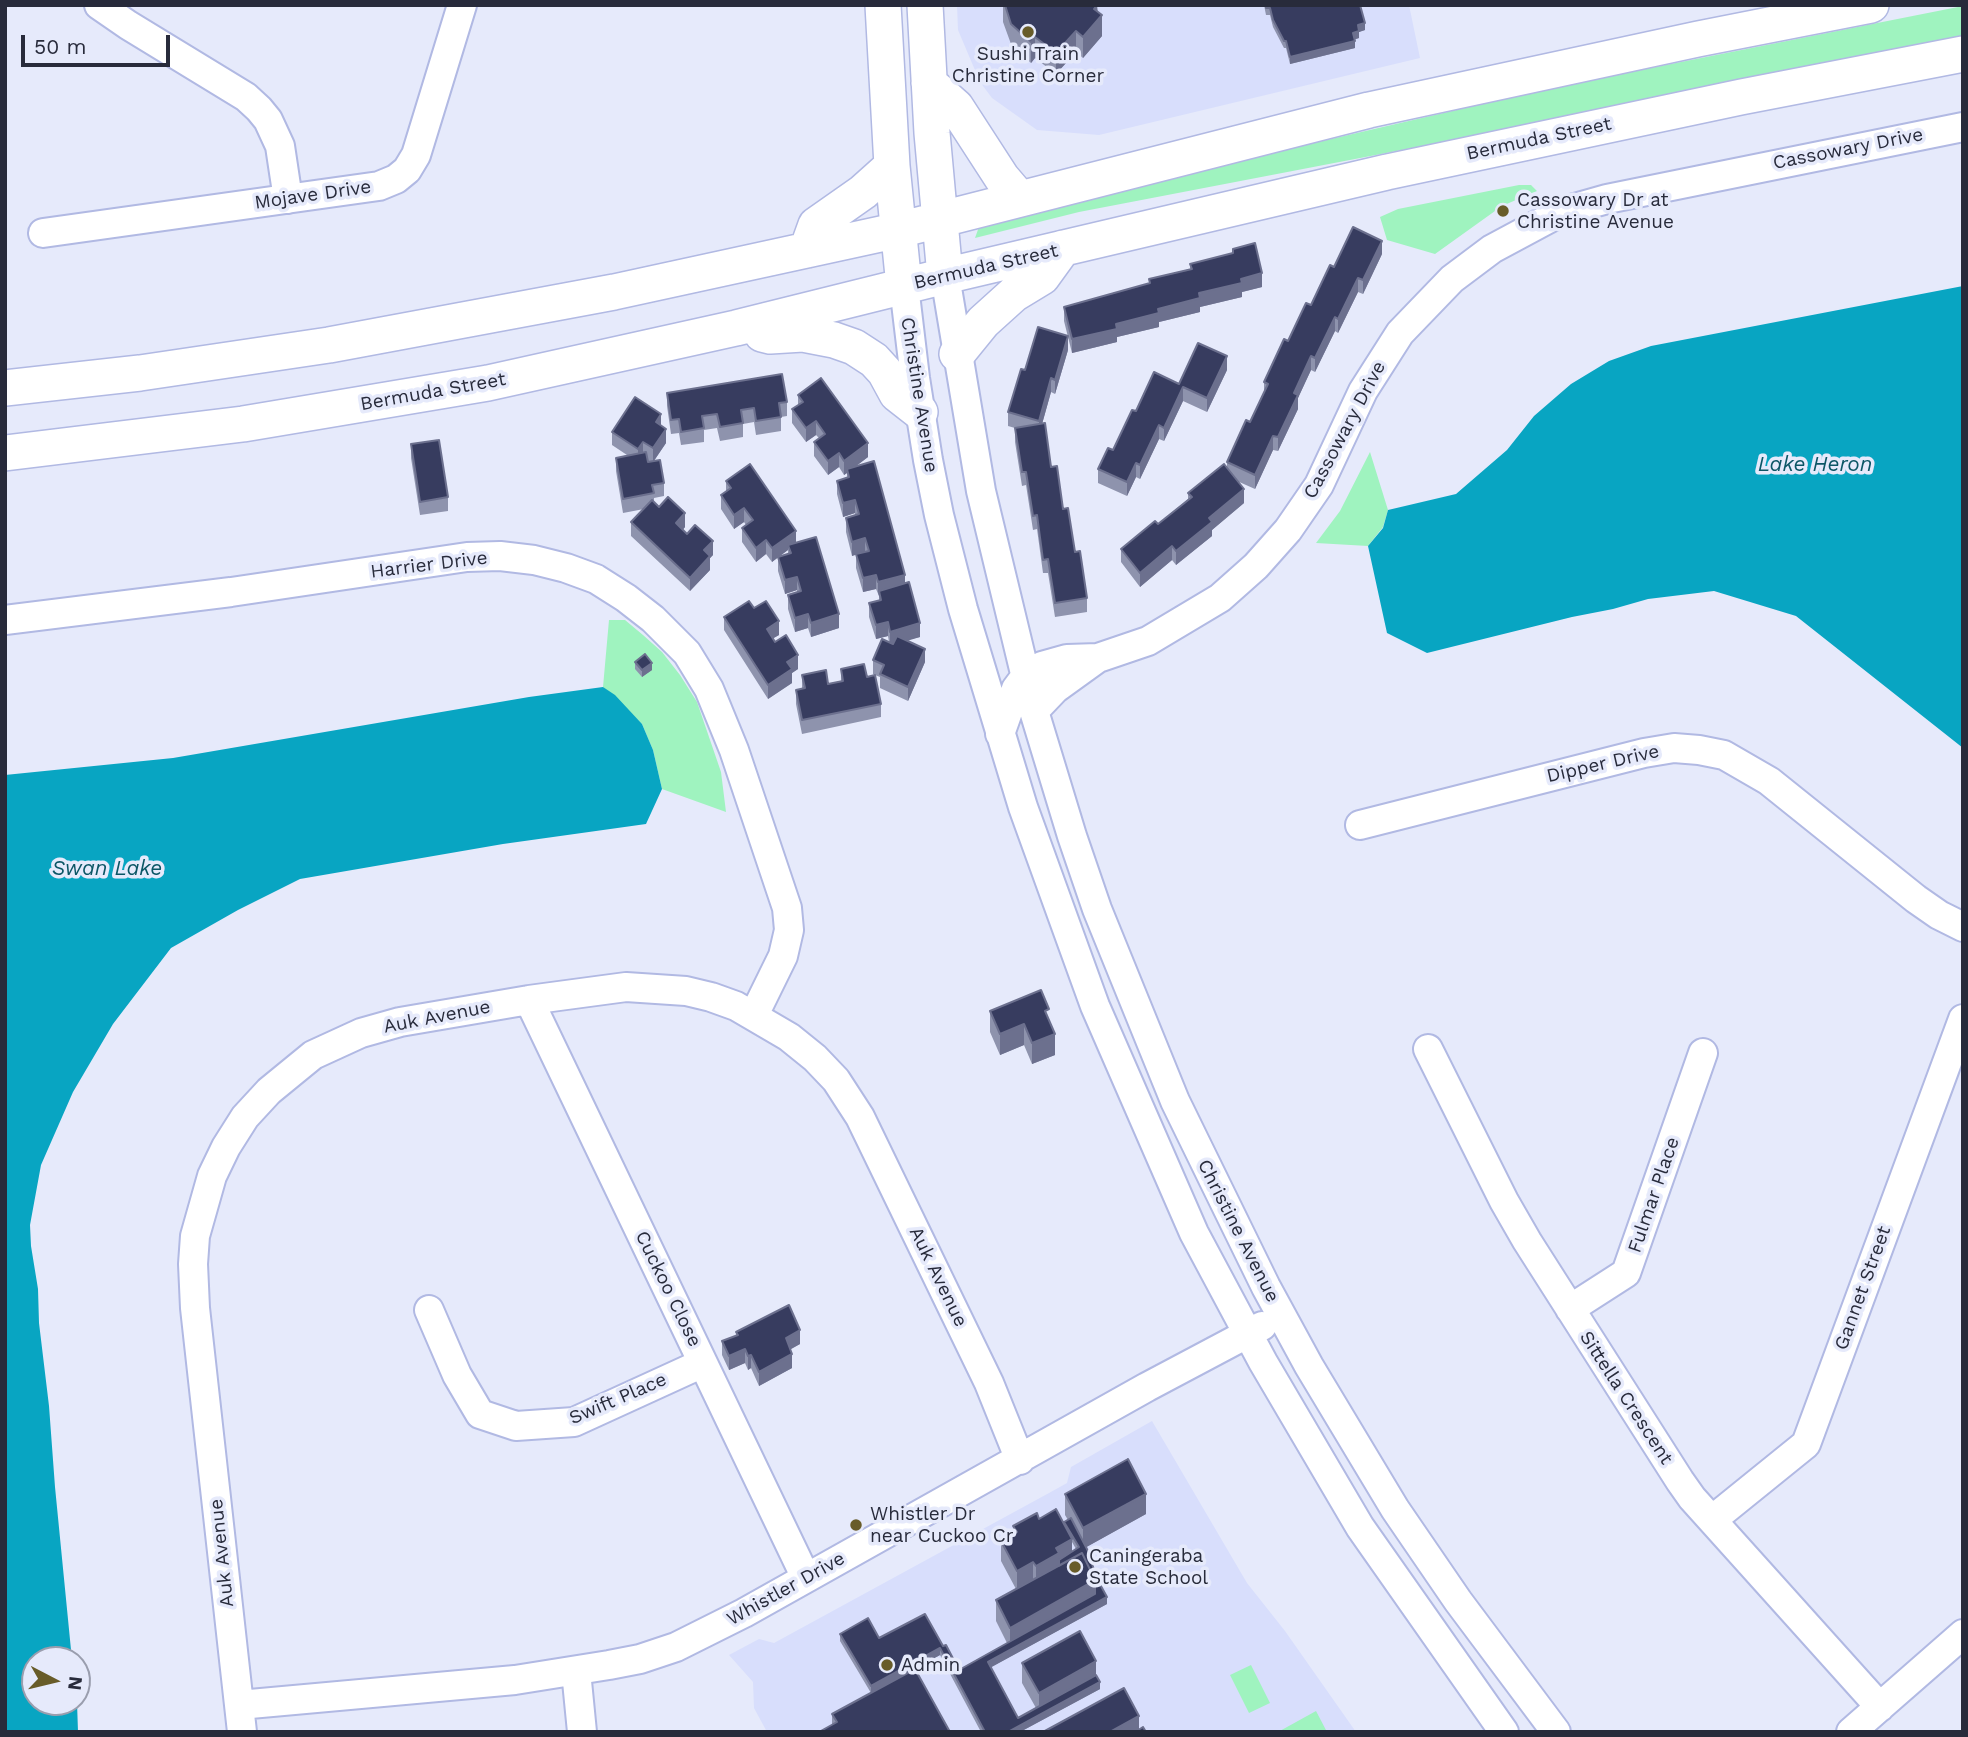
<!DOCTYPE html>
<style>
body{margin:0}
#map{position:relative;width:1968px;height:1737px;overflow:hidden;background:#e6eafb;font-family:"Work Sans",sans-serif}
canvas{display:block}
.frame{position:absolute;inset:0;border:7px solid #282b3b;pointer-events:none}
.north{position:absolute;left:21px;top:1646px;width:70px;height:70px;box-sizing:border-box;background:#e6eafb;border:2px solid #9a9eae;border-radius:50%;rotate:97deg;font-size:19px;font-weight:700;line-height:28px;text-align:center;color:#282b3b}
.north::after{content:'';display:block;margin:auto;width:24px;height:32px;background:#685c29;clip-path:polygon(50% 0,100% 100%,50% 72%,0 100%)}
.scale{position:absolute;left:21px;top:35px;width:149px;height:32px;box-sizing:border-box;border:4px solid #282b3b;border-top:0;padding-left:9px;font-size:21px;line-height:24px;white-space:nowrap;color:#282b3b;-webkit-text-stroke:5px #e6eafb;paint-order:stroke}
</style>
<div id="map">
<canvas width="1968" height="1737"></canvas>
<div class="frame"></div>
<div class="north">N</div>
<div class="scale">50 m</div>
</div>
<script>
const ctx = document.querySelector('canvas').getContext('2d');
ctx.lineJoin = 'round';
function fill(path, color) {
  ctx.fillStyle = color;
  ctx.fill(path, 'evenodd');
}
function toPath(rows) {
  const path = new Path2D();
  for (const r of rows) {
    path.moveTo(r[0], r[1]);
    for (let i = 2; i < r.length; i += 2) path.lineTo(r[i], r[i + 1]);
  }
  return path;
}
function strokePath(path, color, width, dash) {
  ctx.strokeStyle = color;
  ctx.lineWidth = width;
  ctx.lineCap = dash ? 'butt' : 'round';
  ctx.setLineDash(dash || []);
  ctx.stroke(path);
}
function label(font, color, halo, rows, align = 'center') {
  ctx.font = font + ' "Work Sans",sans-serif';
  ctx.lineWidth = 7;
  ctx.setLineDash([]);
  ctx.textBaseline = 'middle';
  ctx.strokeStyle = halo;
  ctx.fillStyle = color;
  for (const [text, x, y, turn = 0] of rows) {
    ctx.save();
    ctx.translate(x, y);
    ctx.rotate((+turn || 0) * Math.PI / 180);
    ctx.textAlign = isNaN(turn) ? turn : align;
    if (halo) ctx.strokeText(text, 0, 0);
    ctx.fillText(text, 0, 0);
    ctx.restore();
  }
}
fill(toPath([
 [957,5,1409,5,1420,58,1099,135,1037,130,992,98,980,82,958,30],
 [1152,1421,1247,1583,1285,1631,1356,1732,767,1732,754,1708,753,1682,729,1655,759,1639,774,1643,1049,1493,1067,1483,1071,1467]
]), '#d8defc');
fill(toPath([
 [1963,6,1963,36,1675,93,1506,130,1079,212,975,238,980,224,1210,167,1560,86],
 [1519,185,1531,185,1537,191,1502,206,1435,254,1387,240,1380,217,1398,209],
 [1370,452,1388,510,1383,527,1368,546,1316,543,1340,511],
 [609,620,625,620,643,635,662,652,680,675,697,702,721,772,726,812,662,789,653,750,642,724,603,687],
 [1251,1665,1270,1703,1249,1713,1230,1675],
 [1316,1711,1327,1732,1278,1732]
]), '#9ff3bf');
fill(toPath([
 [1963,286,1963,748,1796,616,1714,591,1648,599,1613,609,1572,617,1427,653,1387,633,1368,546,1383,528,1388,510,1456,494,1507,450,1534,416,1571,384,1609,361,1651,346],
 [603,687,615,695,642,724,653,750,662,789,646,824,503,844,300,879,238,910,171,948,113,1024,73,1092,41,1165,30,1225,31,1246,38,1289,39,1323,49,1406,55,1487,72,1660,35,1660,35,1702,77,1702,78,1732,5,1732,5,775,173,758,529,697]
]), '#08a5c2');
const minor = toPath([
 [99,5,128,25,246,97,259,109,268,120,280,146,288,199],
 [43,233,379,186,396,179,407,170,416,155,462,5],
 [945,276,981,491,1034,711,1072,836,1097,909,1175,1101,1266,1287,1309,1366,1395,1509,1458,1601,1556,1732],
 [904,286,915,378,928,460,939,515,963,609,1023,807,1095,1006,1194,1233,1263,1362,1360,1527,1504,1732],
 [5,620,231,592,467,557,500,556,534,560,566,568,596,579,626,598,653,619,687,653,709,689,734,750,787,908,789,930,783,956,754,1015],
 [1034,711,1055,689,1098,658],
 [1000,734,1016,689,1025,677,1042,666,1067,659,1098,658,1148,641,1220,598,1256,566,1288,530,1319,485,1363,391,1400,333,1452,279,1492,249,1561,212,1607,199,1963,127],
 [1360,825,1644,753,1674,748,1699,750,1724,755,1769,781,1916,899,1939,915,1963,927],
 [529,1000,806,1578],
 [1428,1049,1504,1201,1527,1241,1680,1481,1692,1498,1880,1707],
 [1570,1309,1626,1273,1703,1053],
 [429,1310,457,1375,480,1414,516,1426,574,1422,703,1363],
 [1712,1520,1806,1444,1963,1019],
 [576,1671,582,1732],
 [239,1705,515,1680,609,1665,640,1659,676,1647,744,1613,1147,1387,1262,1326],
 [242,1732,195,1308,193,1264,195,1236,212,1176,226,1147,245,1117,269,1091,313,1055,361,1033,400,1022,529,1000,626,987,686,991,711,997,736,1006,789,1037,815,1058,836,1080,860,1117,989,1383,1020,1460],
 [1851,1732,1963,1634]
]);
const major = toPath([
 [883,5,892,166,904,286],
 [925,5,932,133,945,276],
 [929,83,956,107,1002,178,1020,199],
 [807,250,816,225,863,192,892,166],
 [762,334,770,336,803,334,834,340,854,347,874,360,885,372,897,394,920,412],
 [957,354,983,322,1014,294,1042,277,1063,248],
 [5,388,140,373,329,345,614,292,899,230,1369,110,1698,39,1871,5],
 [5,453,243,424,488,383,736,328,945,276,1387,172,1741,97,1963,54]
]);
strokePath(minor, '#b1b9e3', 32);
strokePath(major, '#b1b9e3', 38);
strokePath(minor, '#fff', 28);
strokePath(major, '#fff', 35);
fill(toPath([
 [1003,5,1097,5,1102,36,1083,58,1076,52,1056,74,1035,58,1031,63,1011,44,1003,22],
 [1264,5,1360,5,1365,30,1359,32,1359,38,1355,39,1355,48,1290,64,1286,48,1284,48,1273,27,1270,15,1266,15],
 [1233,249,1262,287,1242,292,1242,297,1200,307,1200,312,1159,322,1159,327,1117,337,1117,342,1072,353,1064,321,1064,307,1149,284,1149,279,1190,269,1190,264,1233,253],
 [1382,254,1363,294,1358,292,1338,333,1335,331,1315,372,1311,370,1298,398,1298,409,1278,451,1273,450,1255,489,1237,481,1244,503,1212,530,1212,536,1176,565,1172,560,1140,587,1121,562,1121,549,1158,524,1188,499,1188,493,1227,467,1227,462,1250,422,1264,393,1264,382,1334,267],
 [1068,350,1055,394,1051,392,1042,424,1051,467,1087,598,1087,612,1055,617,1048,573,1043,573,1037,529,1033,530,1026,485,1022,486,1015,442,1015,428,1008,426,1008,412,1025,370],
 [1227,370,1207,412,1183,401,1164,441,1159,439,1140,479,1136,477,1127,496,1098,483,1098,469,1113,450,1136,411,1179,384],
 [667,393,787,402,787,416,781,417,781,431,756,435,754,422,743,424,743,437,720,441,717,428,704,430,704,442,681,445,679,433,671,434,667,406],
 [798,395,868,457,855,467,905,583,920,637,907,640,925,662,908,701,880,688,880,677,875,675,881,704,881,717,802,734,796,704,796,690,802,689,802,675,828,684,841,681,841,669,867,677,875,675,873,674,873,660,889,642,888,636,876,639,869,617,869,603,879,601,879,596,876,589,863,592,856,568,856,554,852,556,846,532,846,518,855,515,855,513,843,517,837,494,837,481,847,478,847,473,844,475,839,467,828,475,814,456,814,442,819,438,816,435,806,442,792,423,792,409,798,406],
 [661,426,666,443,654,461,664,483,664,496,654,498,654,502,685,527,683,530,713,555,710,558,710,570,690,591,631,536,631,522,644,509,623,513,616,471,616,458,627,455,612,445,612,432],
 [411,444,448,497,448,511,420,515,411,458],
 [726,481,796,543,839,628,811,637,808,628,795,632,788,609,788,595,797,592,797,590,785,594,778,571,778,557,772,562,766,554,756,562,742,542,742,528,746,525,744,522,734,529,721,509,721,495,726,491],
 [788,550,788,554,778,557],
 [754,608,779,635,773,638,798,669,792,673,792,683,768,699,724,630,724,617],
 [635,662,652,670,642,677,635,669],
 [990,1011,1049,1020,1055,1055,1032,1064,1024,1045,1000,1055,990,1032],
 [736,1332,800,1344,790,1349,792,1368,759,1386,751,1368,748,1370,745,1363,729,1370,722,1355,722,1341,736,1336],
 [1065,1494,1146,1514,1086,1547,1096,1577,1107,1604,991,1667,1018,1718,1036,1708,1022,1683,1022,1663,1096,1675,1100,1689,1020,1732,981,1732,940,1655,871,1693,840,1641,840,1634,943,1646,959,1670,1007,1643,996,1621,996,1600,1016,1589,1001,1561,1001,1541,1013,1534,1013,1526,1039,1519,1064,1525,1064,1522,1068,1520,1065,1515],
 [1072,1542,1076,1549,1072,1552],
 [832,1714,950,1732,832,1725]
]), '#8e93ad');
fill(toPath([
 [1097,5,1097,20,1102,15,1102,36,1083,58,1083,37,1094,9],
 [1365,23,1365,30,1359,32,1359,38,1353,40,1353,33,1358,25],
 [1076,31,1076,52,1056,74,1056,53],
 [1035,37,1035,58,1031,63,1031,42],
 [1355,41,1355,48,1290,64,1290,57],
 [1382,241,1382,254,1363,294,1363,280],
 [1262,273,1262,287,1242,292,1242,297,1200,307,1200,312,1159,322,1159,327,1117,337,1117,342,1072,353,1072,339,1241,279],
 [1358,278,1358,292,1338,333,1338,319],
 [1335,317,1335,331,1315,372,1315,358],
 [1068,336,1068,350,1055,394,1055,380],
 [1227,356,1227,370,1207,412,1207,398],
 [1311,356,1311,370,1298,398,1298,409,1278,451,1278,437,1294,393],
 [1051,378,1051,392,1039,435,1039,421],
 [1183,387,1183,401,1164,441,1164,428],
 [661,414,661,428,656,422],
 [816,421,816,435,806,442,806,428],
 [1159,425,1159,439,1140,479,1140,465],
 [666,429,666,443,653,462,653,448],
 [1273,436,1273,450,1255,489,1255,475],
 [643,442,643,455,638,463,638,449],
 [868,443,868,457,848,472,847,469,847,473,844,475,844,461],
 [839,453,839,467,828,475,828,461],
 [1136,463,1136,477,1127,496,1127,482],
 [1244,489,1244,503,1212,530,1212,536,1176,565,1176,551,1209,518],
 [855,500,855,513,843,517,843,503],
 [744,508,744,522,734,529,734,515],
 [685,513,685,527,676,537,676,523],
 [796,531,796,545,788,545,788,550,772,562,772,548],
 [865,538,865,552,852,556,852,542],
 [766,540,766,554,756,562,756,548],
 [713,541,713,555,710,558,710,570,690,591,690,578,704,550],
 [1172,546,1172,560,1140,587,1140,573],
 [876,575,876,589,863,592,863,578],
 [905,575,905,589,879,591,878,596,878,582],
 [797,577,797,590,785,594,785,580],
 [808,614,808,628,795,632,795,618],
 [839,614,839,628,811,637,811,623],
 [779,621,779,635,767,642,767,629],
 [888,622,888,636,876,639,876,625],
 [920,623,920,637,890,646,890,632],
 [925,649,925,662,908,701,908,687],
 [798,655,798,669,792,673,792,683,768,699,768,685,787,662],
 [652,663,652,670,642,677,642,670],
 [1024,1024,1024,1045,1000,1055,1000,1034],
 [1055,1034,1055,1055,1032,1064,1032,1043],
 [800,1330,800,1344,786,1352,786,1338],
 [745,1349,745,1363,729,1370,729,1356],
 [792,1354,792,1368,759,1386,759,1372],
 [751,1355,751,1368,748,1370,748,1356],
 [1146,1494,1146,1514,1083,1549,1083,1528],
 [1072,1539,1072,1559,1036,1587,1036,1566,1056,1548],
 [1033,1562,1033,1583,1017,1592,1017,1571],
 [1095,1580,1095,1601,1010,1649,1010,1628],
 [1107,1597,1107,1604,988,1669,988,1662],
 [940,1648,940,1655,871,1693,871,1686],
 [1096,1661,1096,1682,1039,1714,1039,1693],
 [1100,1682,1100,1689,1020,1732,1010,1732,1010,1731],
 [1139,1716,1139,1732,1110,1732]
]), '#6c708e');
const building = toPath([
 [1005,5,1097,5,1094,9,1102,15,1083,37,1076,31,1056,53,1035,37,1031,42,1011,24,1005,5],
 [1266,5,1360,5,1365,23,1358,25,1359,31,1353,33,1355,41,1290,57,1286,41,1284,41,1273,20,1270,8,1266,8,1266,5],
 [1353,227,1382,241,1363,280,1358,278,1338,319,1335,317,1315,358,1311,356,1294,393,1298,395,1278,437,1273,436,1255,475,1227,462,1246,420,1250,422,1268,384,1264,382,1284,339,1288,341,1306,303,1311,305,1330,265,1334,267,1353,227],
 [1255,243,1262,273,1241,279,1242,283,1199,293,1200,298,1158,309,1159,313,1116,324,1117,329,1072,339,1064,307,1150,283,1149,279,1192,269,1190,264,1233,253,1233,249,1255,243],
 [1038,327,1068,336,1055,380,1051,378,1039,421,1008,412,1021,369,1025,370,1038,327],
 [1198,343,1227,356,1207,398,1183,387,1164,428,1159,425,1140,465,1136,463,1127,482,1098,469,1108,448,1113,450,1132,410,1136,411,1154,372,1179,384,1198,343],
 [782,374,787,402,779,403,781,417,756,421,754,408,741,410,743,423,720,427,717,414,702,416,704,428,681,432,679,419,671,420,667,393,782,374],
 [821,378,868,443,844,461,839,453,828,461,814,442,825,434,816,421,806,428,792,409,803,402,798,395,821,378],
 [635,397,661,414,656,422,666,429,653,448,643,442,638,449,612,432,635,397],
 [1045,423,1051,467,1057,466,1063,509,1068,508,1075,552,1080,551,1087,598,1055,603,1048,559,1043,560,1037,515,1033,516,1026,472,1022,472,1015,428,1045,423],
 [439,440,448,497,420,502,411,444,439,440],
 [646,452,648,462,660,460,664,483,652,485,654,493,623,499,616,458,646,452],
 [874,461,905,575,878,582,876,575,863,578,856,554,869,551,865,538,852,542,846,518,859,514,855,500,843,503,837,481,849,477,847,469,874,461],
 [750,464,796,531,772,548,766,540,756,548,742,528,753,520,744,508,734,515,721,495,731,488,726,481,750,464],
 [1224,464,1244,489,1209,518,1212,522,1176,551,1172,546,1140,573,1121,549,1155,521,1158,524,1192,497,1188,493,1224,464],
 [668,497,685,513,676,523,687,534,695,525,713,541,704,550,710,556,690,578,631,522,652,500,659,507,668,497],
 [816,537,839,614,811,623,808,614,795,618,788,595,801,591,797,577,785,580,778,557,791,553,788,545,816,537],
 [909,582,920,623,890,632,888,622,876,625,869,603,881,600,879,591,909,582],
 [749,601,754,608,766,601,779,621,767,629,775,642,786,635,798,655,787,662,792,669,768,685,724,617,749,601],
 [897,636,925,649,908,687,880,674,884,665,873,660,882,639,893,644,897,636],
 [645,654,652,663,642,670,635,662,645,654],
 [864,664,867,677,875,675,881,704,802,720,796,690,805,688,802,675,826,670,828,684,843,681,841,669,864,664],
 [1041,990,1049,1009,1045,1011,1055,1034,1032,1043,1024,1024,1000,1034,990,1011,1041,990],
 [789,1305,800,1330,786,1338,792,1354,759,1372,751,1355,748,1356,745,1349,729,1356,722,1341,738,1335,736,1332,789,1305],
 [1128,1459,1146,1494,1083,1528,1065,1494,1128,1459],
 [1056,1509,1072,1539,1056,1548,1059,1553,1036,1566,1033,1562,1017,1571,1001,1541,1017,1532,1013,1526,1037,1513,1039,1519,1056,1509],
 [1071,1518,1089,1553,1096,1577,1107,1597,988,1662,1018,1718,1096,1675,1100,1682,1010,1731,1010,1732,985,1732,940,1648,871,1686,840,1634,868,1618,879,1638,925,1614,943,1646,946,1645,959,1670,1095,1594,1095,1580,1082,1553,1059,1566,1059,1560,1079,1547,1064,1522,1071,1518],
 [1082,1553,1095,1580,1010,1628,996,1600,1082,1553],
 [1080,1631,1096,1661,1039,1693,1022,1663,1080,1631],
 [915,1669,950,1732,819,1732,837,1722,832,1714,915,1669],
 [1124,1688,1139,1716,1110,1732,1043,1732,1124,1688],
 [1143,1727,1146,1732,1135,1732,1143,1727]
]);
fill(building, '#373c5f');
strokePath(building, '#6c708e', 2);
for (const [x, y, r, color] of [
 [1028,32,7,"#685c29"],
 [1503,211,7,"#685c29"],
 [856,1525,7,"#685c29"],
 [1075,1567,7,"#685c29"],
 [887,1665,7,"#685c29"]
]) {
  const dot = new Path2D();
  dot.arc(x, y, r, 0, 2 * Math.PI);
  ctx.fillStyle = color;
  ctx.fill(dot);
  strokePath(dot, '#e6eafb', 2.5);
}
label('19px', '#282b3b', '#e6eafb', [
 ["Sushi Train",1028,54,"center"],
 ["Christine Corner",1028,76,"center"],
 ["Cassowary Dr at",1517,200],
 ["Christine Avenue",1517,222],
 ["Whistler Dr",870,1514],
 ["near Cuckoo Cr",870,1536],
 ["Caningeraba",1089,1556],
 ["State School",1089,1578],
 ["Admin",901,1665]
], 'left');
label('19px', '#282b3b', '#e6eafb', [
 ["Bermuda Street",1539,139,-12],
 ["Cassowary Drive",1848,149,-11],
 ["Mojave Drive",313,195,-8],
 ["Bermuda Street",986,267,-13],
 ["Bermuda Street",433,392,-10],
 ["Christine Avenue",919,395,81],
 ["Cassowary Drive",1345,430,-62],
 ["Harrier Drive",429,565,-7],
 ["Dipper Drive",1603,764,-13],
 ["Auk Avenue",437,1017,-11],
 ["Fulmar Place",1654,1195,-71],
 ["Christine Avenue",1238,1231,63],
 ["Auk Avenue",938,1277,64],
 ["Gannet Street",1863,1288,-70],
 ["Cuckoo Close",668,1289,64],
 ["Sittella Crescent",1626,1398,57],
 ["Swift Place",618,1399,-23],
 ["Auk Avenue",222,1553,-96],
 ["Whistler Drive",786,1589,-29]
]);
label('italic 21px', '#0c5666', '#e6eafb', [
 ["Lake Heron",1815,465],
 ["Swan Lake",107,869]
]);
</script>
